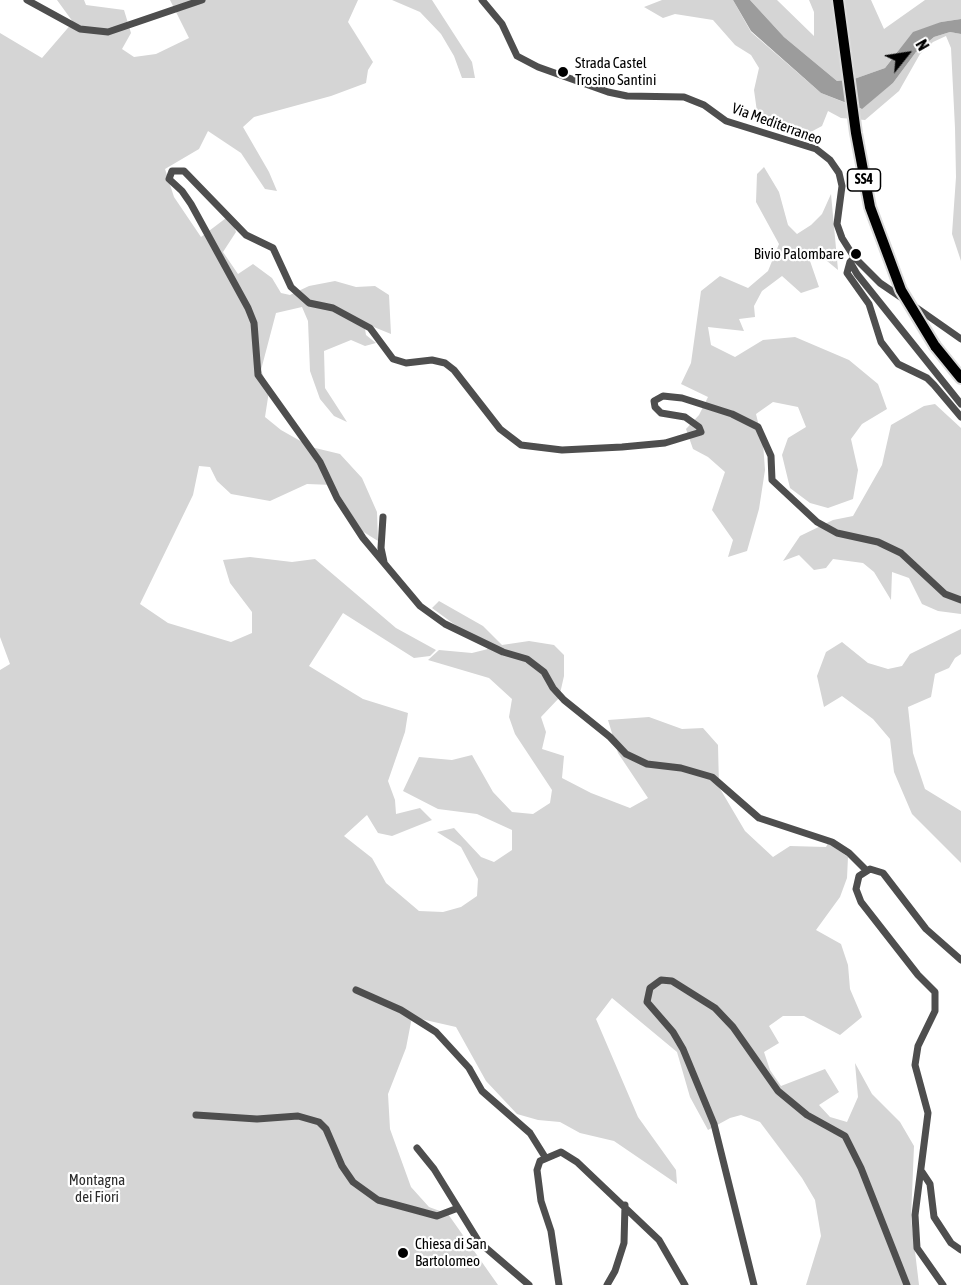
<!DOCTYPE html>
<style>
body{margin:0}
#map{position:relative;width:961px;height:1285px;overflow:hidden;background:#fff;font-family:"Asap Condensed",sans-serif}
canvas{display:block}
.north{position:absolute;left:877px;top:24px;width:60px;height:60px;-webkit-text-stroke:4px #fff;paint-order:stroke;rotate:60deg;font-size:16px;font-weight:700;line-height:24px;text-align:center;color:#000}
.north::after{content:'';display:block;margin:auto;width:21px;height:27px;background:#000;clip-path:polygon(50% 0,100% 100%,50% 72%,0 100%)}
</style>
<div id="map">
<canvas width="961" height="1285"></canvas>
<div class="north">N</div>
</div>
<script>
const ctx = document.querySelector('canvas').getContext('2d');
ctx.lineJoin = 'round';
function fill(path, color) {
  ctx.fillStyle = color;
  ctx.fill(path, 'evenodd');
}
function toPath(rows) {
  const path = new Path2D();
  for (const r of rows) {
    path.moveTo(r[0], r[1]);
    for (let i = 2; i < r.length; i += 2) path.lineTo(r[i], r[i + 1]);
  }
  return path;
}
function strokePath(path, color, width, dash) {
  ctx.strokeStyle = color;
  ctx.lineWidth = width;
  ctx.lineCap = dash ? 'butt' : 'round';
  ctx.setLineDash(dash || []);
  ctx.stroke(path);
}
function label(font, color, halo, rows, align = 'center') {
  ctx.font = font + ' "Asap Condensed",sans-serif';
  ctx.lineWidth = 4.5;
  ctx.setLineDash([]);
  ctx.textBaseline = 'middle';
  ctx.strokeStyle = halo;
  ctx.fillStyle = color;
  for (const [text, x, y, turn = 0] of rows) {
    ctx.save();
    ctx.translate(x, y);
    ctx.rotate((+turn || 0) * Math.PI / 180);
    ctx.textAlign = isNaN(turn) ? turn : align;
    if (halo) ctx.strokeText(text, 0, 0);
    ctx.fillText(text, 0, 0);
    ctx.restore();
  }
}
fill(toPath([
 [57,0,84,0,86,5,124,10,131,33,122,49,134,57,156,54,189,38,170,0,358,0,348,22,373,62,368,70,366,83,331,96,254,117,243,127,269,172,277,191,265,189,241,153,208,131,199,149,165,169,174,197,201,237,230,215,236,232,223,252,238,274,253,264,272,278,281,293,290,295,309,286,335,281,356,287,375,286,389,295,391,334,364,323,366,335,376,343,365,346,351,340,324,351,325,388,347,422,334,416,320,399,310,371,308,321,302,307,276,313,261,370,269,391,265,417,281,430,311,447,340,454,362,478,377,512,378,541,362,531,333,485,307,484,270,501,231,494,217,481,210,467,199,466,193,495,140,604,168,623,231,642,252,633,252,612,230,583,223,560,250,557,292,562,315,559,396,628,436,650,430,656,414,658,343,613,309,666,363,699,408,713,405,732,388,781,395,800,396,814,420,808,432,820,392,836,378,833,367,815,344,836,372,858,386,883,419,911,443,912,461,907,477,896,478,879,461,847,437,832,454,828,481,857,494,862,512,850,512,830,477,814,438,809,403,791,419,757,452,760,472,755,493,792,512,812,533,814,550,803,552,790,515,734,509,717,512,699,489,678,428,660,439,650,472,653,488,649,432,608,439,601,483,626,502,645,529,641,554,645,564,655,564,676,559,698,541,717,546,732,542,749,564,756,562,778,591,793,630,808,648,798,618,753,608,720,649,717,682,729,703,728,718,745,719,787,745,831,773,857,790,846,826,847,828,843,848,857,847,878,840,897,816,930,841,944,848,965,850,989,862,1017,840,1035,804,1016,783,1016,769,1026,779,1043,764,1052,770,1070,781,1086,825,1069,839,1092,819,1105,830,1117,847,1122,858,1097,855,1063,872,1094,900,1122,914,1146,911,1218,919,1285,806,1285,821,1236,815,1200,802,1178,760,1122,741,1115,730,1118,708,1130,690,1097,677,1052,612,998,596,1019,638,1117,676,1170,677,1184,614,1141,580,1133,560,1122,538,1120,517,1114,486,1081,456,1027,412,1017,406,1048,388,1094,390,1129,411,1187,429,1207,448,1214,498,1285,0,1285,0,670,10,664,0,637,0,33,42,58,73,22],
 [392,0,432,0,472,62,475,78,462,78,454,56,441,34,420,12],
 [662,0,733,0,751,32,821,93,861,109,893,83,916,52,934,37,950,32,961,34,961,261,952,234,956,177,955,128,951,48,946,36,933,42,920,54,899,91,865,120,841,118,828,111,822,126,805,135,782,132,758,119,754,90,759,68,751,55,735,45,713,20,675,14,663,18,644,7],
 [750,0,777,0,814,36,814,12,809,0,871,0,884,29,925,0,961,0,961,19,941,22,894,56,885,68,854,79,837,81,784,37],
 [764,167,779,192,788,225,797,234,811,225,822,214,831,194,838,270,816,252,810,261,819,287,801,293,782,276,762,291,754,306,755,317,739,319,744,331,708,327,711,345,735,357,763,340,795,337,849,360,878,384,887,409,862,424,851,439,858,470,853,499,828,508,810,503,790,488,782,455,788,438,806,427,798,407,773,402,756,414,763,443,765,470,759,509,747,551,728,557,733,540,712,510,725,472,708,457,693,449,686,429,699,415,708,397,681,384,691,363,701,291,720,276,748,288,768,271,779,244,756,202,757,174],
 [935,404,961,428,961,614,938,611,922,604,909,578,892,572,891,600,874,572,863,563,833,559,826,568,814,570,799,555,783,561,800,536,833,520,853,516,882,465,891,425,924,406],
 [961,629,961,654,955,658,949,668,935,674,931,697,908,707,913,753,925,789,961,811,961,863,912,814,894,772,890,739,873,719,842,696,824,707,817,676,826,652,842,642,868,663,888,669,902,666,910,654]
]), '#d5d5d5');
fill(toPath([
 [733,0,750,0,784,37,837,81,854,79,885,68,913,32,941,22,961,19,961,34,950,32,934,37,916,52,893,83,862,109,821,93,751,31]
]), '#9c9c9c');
const highway = toPath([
 [935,346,961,378]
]);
strokePath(highway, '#dbdbdb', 14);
strokePath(toPath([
 [27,0,80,29,108,32,202,0],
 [482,0,502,24,517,56,538,67,608,92,627,96,684,97,704,105,726,121,816,149,830,160,839,173,842,186,837,224,842,238,854,257,880,283,905,300],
 [853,259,850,262,857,274,961,404],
 [850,262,847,273,869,304,881,342,898,364,927,378,934,385,961,417],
 [914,306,961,339],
 [383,517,381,548,384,562],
 [866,870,849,853,832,842,759,818,712,777,681,768,647,764,626,754,610,737,564,700,553,688,544,672,527,659,503,652,445,624,420,606,363,538,337,498,320,462,258,375,254,323,248,308,191,204,182,191,169,179,172,171,184,171,246,235,273,248,291,287,309,303,333,308,370,328,393,359,406,363,432,360,445,363,454,370,500,429,521,445,562,450,622,447,665,443,701,432,699,427,685,417,661,413,655,407,654,401,663,396,682,398,732,414,758,427,771,456,772,480,817,522,837,533,878,542,901,553,945,594,961,600],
 [356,990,401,1010,436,1032,469,1068,482,1091,530,1133,545,1157],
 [196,1115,257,1119,298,1116,319,1122,326,1129,342,1166,353,1182,378,1200,437,1216,458,1208],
 [417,1148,434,1169,479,1242,529,1285],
 [922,1172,930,1184,934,1217,951,1243,961,1250],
 [559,1285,551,1231,541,1201,537,1170,540,1161,561,1152,577,1162,659,1240,685,1285],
 [607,1285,615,1271,624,1243,625,1205],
 [754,1285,714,1124,683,1049,673,1032,647,1002,650,988,661,980,672,981,715,1008,733,1027,778,1091,807,1115,845,1136,861,1168,907,1285],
 [943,1285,917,1248,915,1215,928,1113,915,1065,918,1046,935,1011,935,992,918,975,861,902,856,889,859,876,870,869,883,873,926,929,961,960]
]), '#4e4e4e', 7);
strokePath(highway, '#000', 10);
const highwayBridge = toPath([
 [838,0,856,133,870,207,901,290,935,346]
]);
strokePath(highwayBridge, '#dbdbdb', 14, []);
strokePath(highwayBridge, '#000', 10);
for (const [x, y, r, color] of [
 [563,72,6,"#000"],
 [856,254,6,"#000"],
 [403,1253,6,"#000"]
]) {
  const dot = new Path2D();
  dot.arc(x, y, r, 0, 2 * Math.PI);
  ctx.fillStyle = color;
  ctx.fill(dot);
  strokePath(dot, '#fff', 2);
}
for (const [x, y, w] of [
 [864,180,33]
]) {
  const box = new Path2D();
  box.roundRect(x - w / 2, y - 11, w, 22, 4.5);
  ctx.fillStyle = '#fff';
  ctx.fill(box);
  strokePath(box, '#000', 1.5);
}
label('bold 14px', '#000', null, [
 ["SS4",864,180]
]);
label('15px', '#000', '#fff', [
 ["Strada Castel",575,63],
 ["Trosino Santini",575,80],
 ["Bivio Palombare",844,254,"right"],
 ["Chiesa di San",415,1244],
 ["Bartolomeo",415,1261]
], 'left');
label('15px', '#000', '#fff', [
 ["Via Mediterraneo",777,124,20]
]);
label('15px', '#2c2c2c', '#fff', [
 ["Montagna",97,1180],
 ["dei Fiori",97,1197]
]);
</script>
